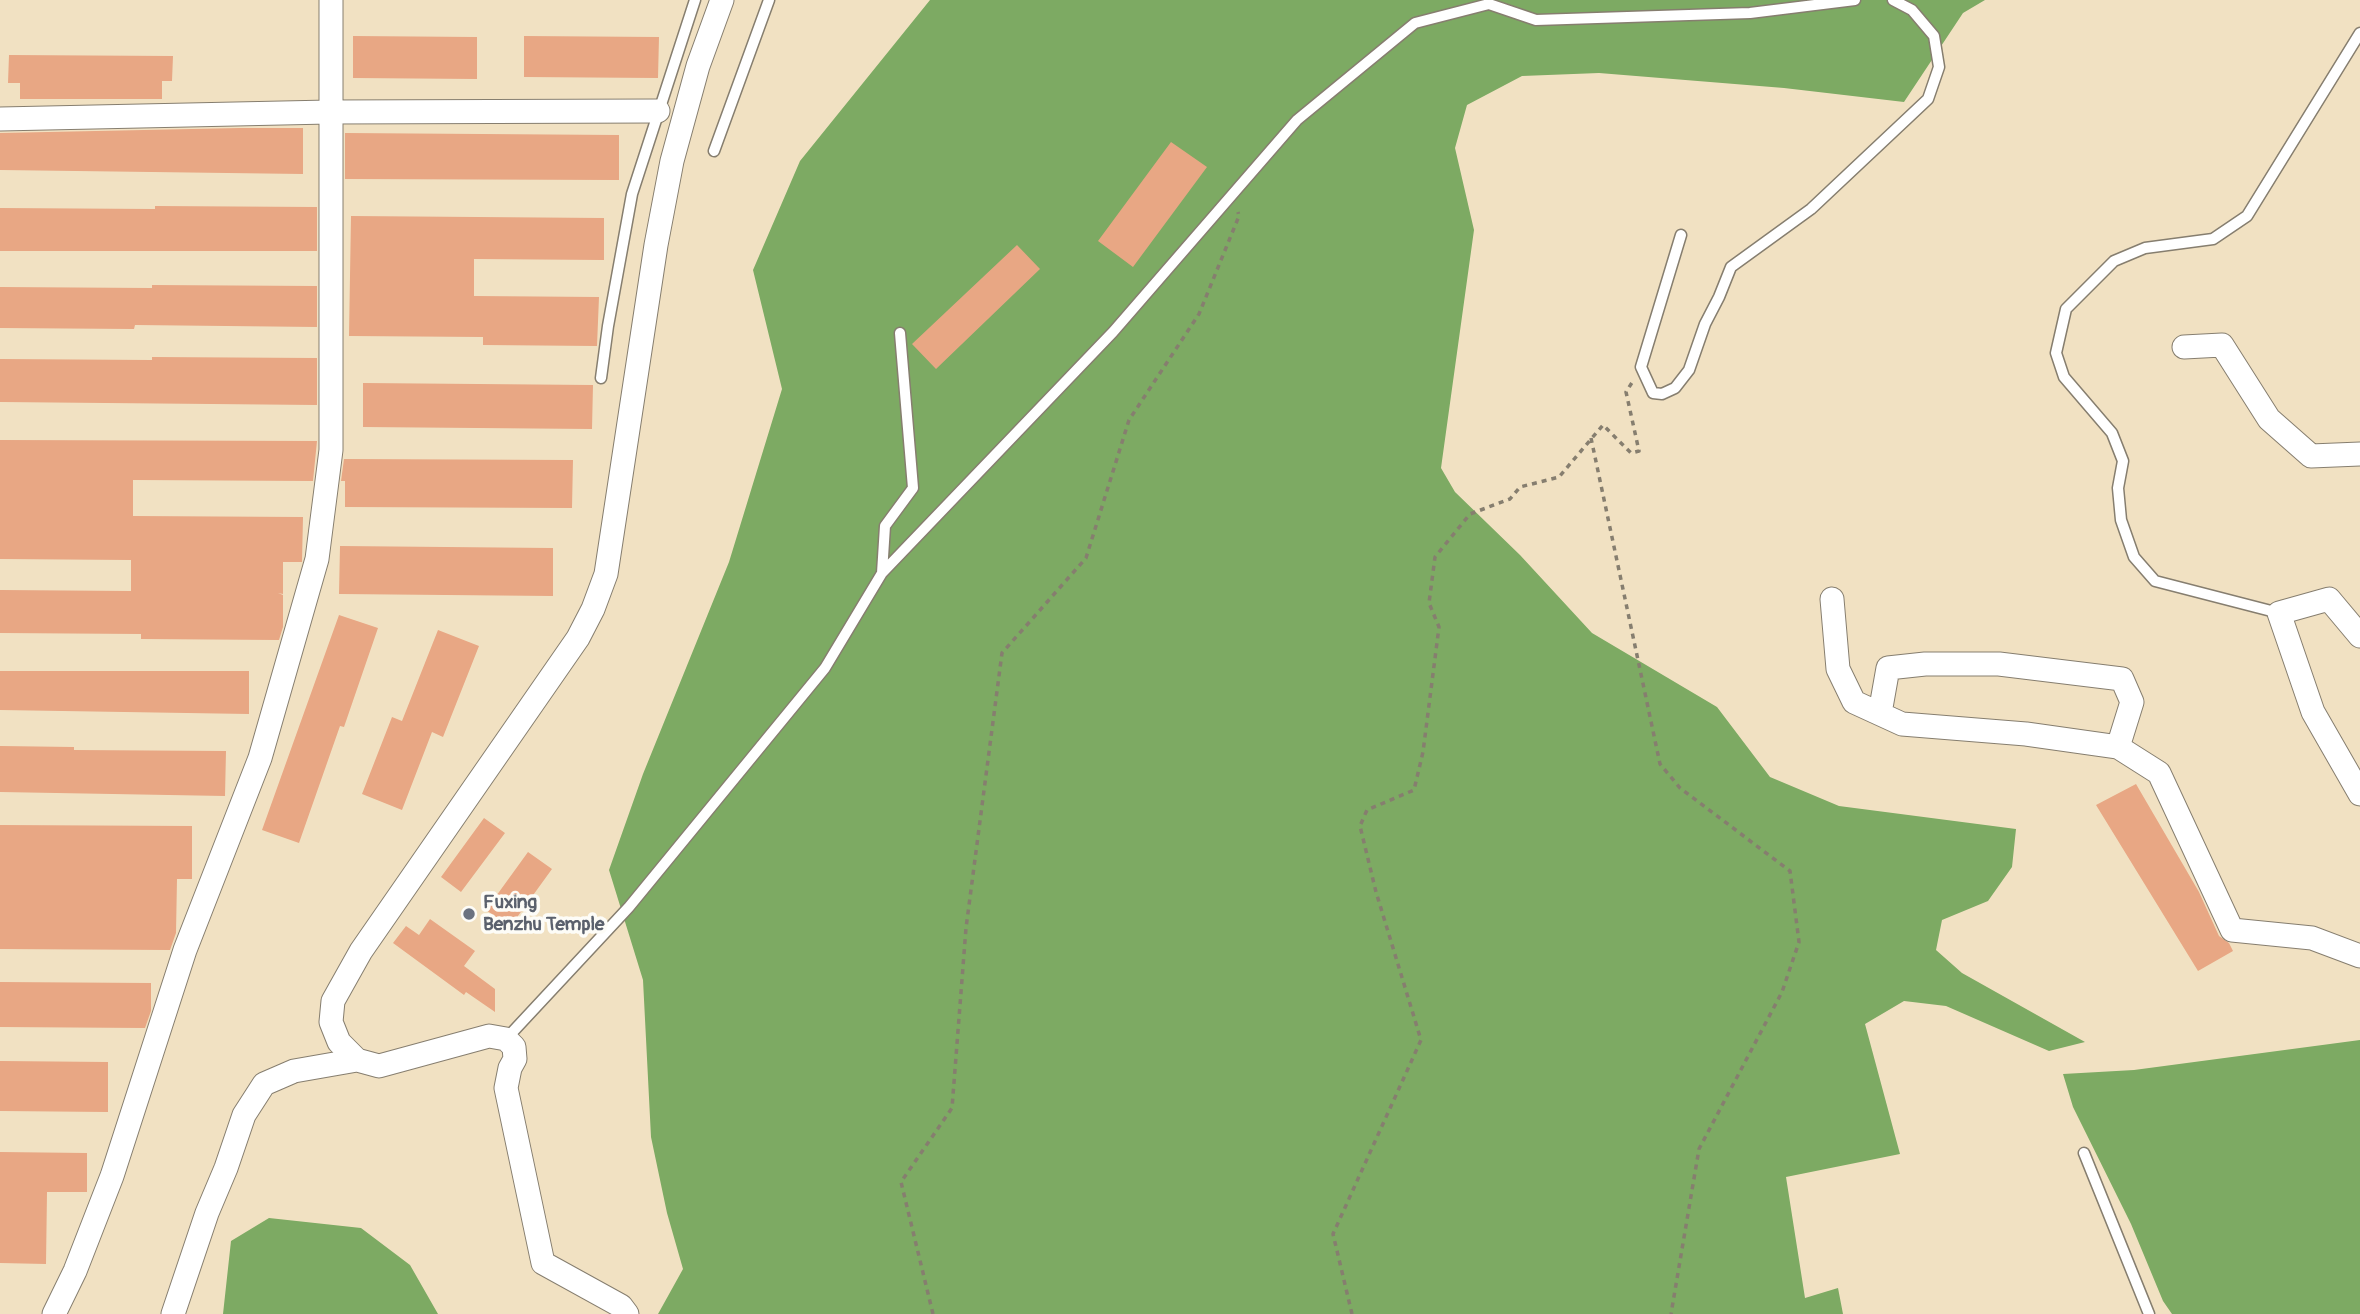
<!DOCTYPE html>
<style>
body{margin:0}
canvas{display:block;background:#f1e1c2}
</style>
<canvas width="2360" height="1314"></canvas>
<script>
const ctx = document.querySelector('canvas').getContext('2d');
ctx.lineJoin = 'round';
function fill(path, color) {
  ctx.fillStyle = color;
  ctx.fill(path, 'evenodd');
}
function toPath(rows) {
  const path = new Path2D();
  for (const r of rows) {
    path.moveTo(r[0], r[1]);
    for (let i = 2; i < r.length; i += 2) path.lineTo(r[i], r[i + 1]);
  }
  return path;
}
function strokePath(path, color, width, dash) {
  ctx.strokeStyle = color;
  ctx.lineWidth = width;
  ctx.lineCap = dash ? 'butt' : 'round';
  ctx.setLineDash(dash || []);
  ctx.stroke(path);
}
function label(font, color, halo, rows, align = 'center') {
  ctx.font = font + ' Pangolin,sans-serif';
  ctx.lineWidth = 7;
  ctx.setLineDash([]);
  ctx.textBaseline = 'middle';
  ctx.strokeStyle = halo;
  ctx.fillStyle = color;
  for (const [text, x, y, turn = 0] of rows) {
    ctx.save();
    ctx.translate(x, y);
    ctx.rotate((+turn || 0) * Math.PI / 180);
    ctx.textAlign = isNaN(turn) ? turn : align;
    if (halo) ctx.strokeText(text, 0, 0);
    ctx.fillText(text, 0, 0);
    ctx.restore();
  }
}
fill(toPath([
 [930,0,1985,0,1963,13,1904,102,1784,88,1599,73,1522,76,1467,105,1455,148,1474,230,1441,468,1455,492,1520,555,1592,633,1717,707,1770,777,1839,806,2016,829,2012,867,1988,901,1942,920,1936,950,1962,973,2085,1042,2049,1051,1946,1006,1904,1001,1865,1024,1900,1154,1786,1177,1805,1298,1838,1288,1843,1314,658,1314,683,1269,667,1213,651,1137,643,980,609,870,643,774,729,562,782,389,753,270,800,161],
 [2360,1040,2360,1314,2172,1314,2163,1301,2131,1224,2073,1107,2063,1074,2134,1070],
 [269,1218,361,1228,410,1265,438,1314,223,1314,231,1241]
]), '#7daa63');
fill(toPath([
 [353,36,477,37,477,79,353,78],
 [524,36,659,37,658,78,524,77],
 [9,55,173,56,172,81,162,81,162,99,20,99,20,83,8,83],
 [240,128,303,128,303,174,0,170,0,133],
 [345,133,619,135,619,180,345,179],
 [1171,142,1207,167,1133,267,1098,241],
 [155,206,317,207,317,251,0,251,0,208,155,209],
 [351,216,604,218,604,260,474,259,474,296,599,297,597,346,483,345,483,337,349,336],
 [1017,245,1040,269,936,369,912,344],
 [152,285,317,286,317,327,135,325,134,329,0,328,0,287,152,288],
 [152,357,317,358,317,405,0,402,0,359,152,360],
 [363,383,593,385,592,429,363,427],
 [0,440,317,441,313,481,133,480,133,516,303,517,302,562,283,562,283,594,278,593,283,595,283,627,279,640,141,639,141,634,0,633,0,590,131,591,131,560,0,559],
 [344,459,573,460,572,508,345,507,345,481,341,481],
 [340,546,553,548,553,596,339,594],
 [339,615,378,628,344,727,340,726,299,843,262,830],
 [438,630,479,646,443,737,432,732,402,810,362,794,392,717,402,721],
 [0,671,249,671,249,714,0,710],
 [0,746,74,747,74,750,226,751,225,796,0,792],
 [2136,784,2199,892,2219,936,2229,943,2233,951,2198,971,2096,805],
 [484,818,505,833,461,892,441,877],
 [0,825,192,826,192,879,177,879,176,933,170,950,0,949],
 [528,852,552,869,510,927,486,910],
 [430,919,475,951,464,966,495,989,495,1012,466,992,464,995,393,943,406,926,419,935],
 [0,982,151,983,151,1011,145,1028,0,1027],
 [0,1061,108,1062,108,1112,0,1111],
 [0,1152,87,1153,87,1192,47,1192,46,1264,0,1263]
]), '#e8a784');
const lane = toPath([
 [714,151,769,0],
 [1681,235,1641,367,1653,393,1662,394,1675,388,1689,370,1705,324,1719,297,1731,267,1811,209,1928,99,1939,67,1934,36,1912,10,1893,0],
 [601,378,608,326,632,194,695,0],
 [882,573,885,526,913,488,900,333],
 [2279,613,2155,581,2134,557,2121,520,2118,488,2123,461,2112,433,2064,377,2056,353,2066,309,2114,261,2145,248,2213,239,2247,216,2360,33],
 [506,1039,629,907,825,668,882,573,1113,332,1297,120,1415,23,1489,4,1536,20,1750,13,1855,0],
 [2084,1153,2149,1314]
]);
const street = toPath([
 [0,119,329,112,658,111],
 [2184,347,2222,345,2269,419,2311,456,2360,454],
 [1832,599,1838,669,1854,702,1902,724,2026,734,2118,747,2159,773,2232,930,2312,938,2360,956],
 [2360,636,2329,599,2279,613,2313,712,2360,794],
 [1880,713,1888,668,1925,664,1999,664,2122,679,2132,702,2118,747],
 [357,1060,339,1042,331,1022,333,1001,361,951,578,638,593,609,606,574,656,245,672,161,698,66,722,0],
 [54,1314,75,1271,112,1176,185,950,260,758,317,559,331,450,331,0],
 [173,1314,207,1213,226,1168,244,1115,264,1084,294,1071,357,1060,379,1066,489,1036,506,1039,514,1047,515,1059,510,1068,506,1088,543,1263,621,1306,627,1314]
]);
strokePath(lane, '#867e6f', 13);
strokePath(street, '#867e6f', 25);
strokePath(toPath([
 [1591,438,1660,764,1680,788,1790,871,1799,942,1782,992,1699,1149,1671,1314],
 [933,1314,901,1182,952,1108,966,928,1002,653,1086,558,1129,420,1199,314,1239,216,1238,212],
 [1352,1314,1333,1234,1421,1040,1376,892,1360,826,1367,810,1414,790,1423,752,1439,627,1429,603,1435,557,1470,514,1510,499,1520,487,1559,477,1603,425,1631,453,1639,451,1626,392,1633,381]
]), '#867e6f', 3.5, [5, 5]);
strokePath(lane, '#fff', 10);
strokePath(street, '#fff', 23);
for (const [x, y, r, color] of [
 [469,914,7,"#6b7280"]
]) {
  const dot = new Path2D();
  dot.arc(x, y, r, 0, 2 * Math.PI);
  ctx.fillStyle = color;
  ctx.fill(dot);
  strokePath(dot, '#fdfcf7', 2.5);
}
label('bold 19px', '#5b616d', '#fdfcf7', [
 ["Fuxing",483,903],
 ["Benzhu Temple",483,925]
], 'left');
</script>
